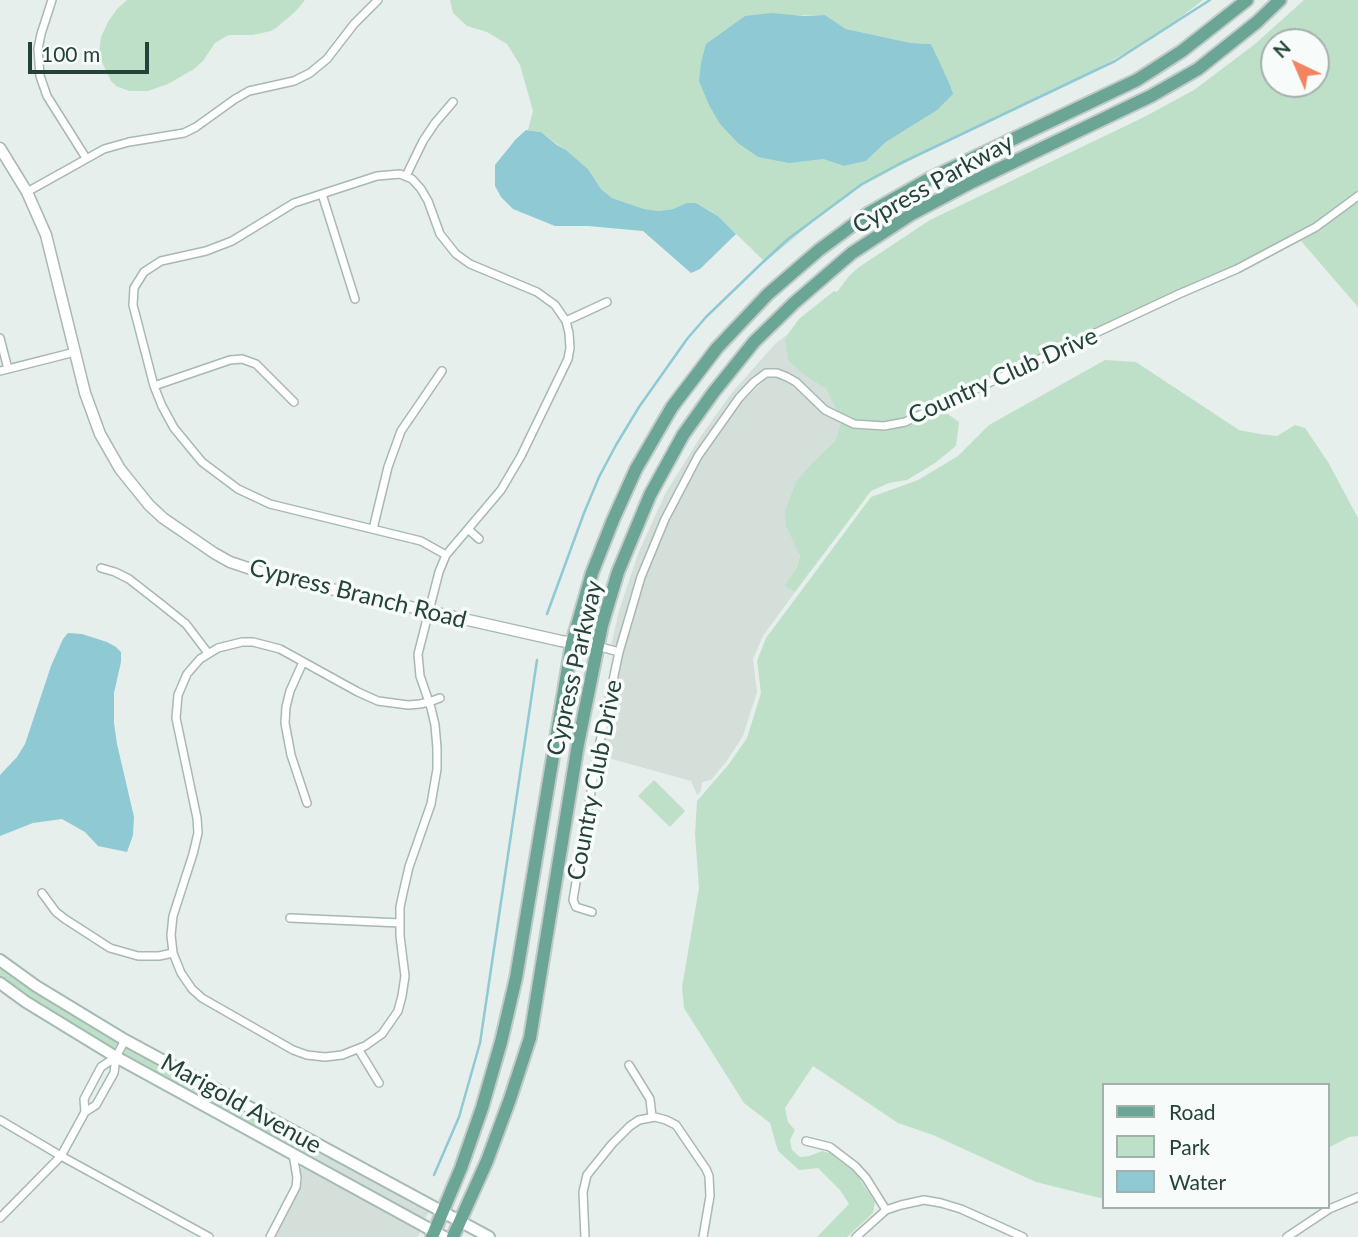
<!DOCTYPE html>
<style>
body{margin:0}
#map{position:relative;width:1358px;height:1237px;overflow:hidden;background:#e6efeb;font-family:Lato,sans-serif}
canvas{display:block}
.legend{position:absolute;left:1102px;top:1083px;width:228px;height:126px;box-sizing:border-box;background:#f7fbf9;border:2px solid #a3b1ad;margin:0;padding:9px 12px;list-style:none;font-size:21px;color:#24423a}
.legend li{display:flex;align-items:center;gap:14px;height:35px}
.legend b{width:35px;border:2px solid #a3b1ad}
.north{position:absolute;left:1260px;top:28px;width:70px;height:70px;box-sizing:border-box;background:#f7fbf9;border:2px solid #a3b1ad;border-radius:50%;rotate:316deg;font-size:19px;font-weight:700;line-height:28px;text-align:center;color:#24423a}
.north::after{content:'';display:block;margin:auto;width:24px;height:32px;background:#f4845f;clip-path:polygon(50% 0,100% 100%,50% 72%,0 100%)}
.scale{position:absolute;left:28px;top:42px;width:121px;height:32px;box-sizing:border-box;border:4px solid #24423a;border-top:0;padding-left:9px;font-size:21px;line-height:24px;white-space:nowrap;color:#24423a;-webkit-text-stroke:5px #f7fbf9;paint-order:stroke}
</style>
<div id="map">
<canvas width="1358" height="1237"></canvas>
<ul class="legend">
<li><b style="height:9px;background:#6aa596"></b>Road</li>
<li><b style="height:19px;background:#bfe0c8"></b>Park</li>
<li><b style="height:19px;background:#8ec9d4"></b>Water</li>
</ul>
<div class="north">N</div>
<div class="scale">100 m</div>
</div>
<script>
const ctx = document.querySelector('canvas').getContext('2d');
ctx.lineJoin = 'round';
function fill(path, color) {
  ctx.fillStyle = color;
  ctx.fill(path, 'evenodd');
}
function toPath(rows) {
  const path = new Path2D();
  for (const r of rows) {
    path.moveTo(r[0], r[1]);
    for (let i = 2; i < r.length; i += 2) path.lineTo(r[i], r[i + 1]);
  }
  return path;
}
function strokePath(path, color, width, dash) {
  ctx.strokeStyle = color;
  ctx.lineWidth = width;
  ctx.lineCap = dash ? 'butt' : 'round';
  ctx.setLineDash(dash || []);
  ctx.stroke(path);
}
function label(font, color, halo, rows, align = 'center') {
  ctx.font = font + ' Lato,sans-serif';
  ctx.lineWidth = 7;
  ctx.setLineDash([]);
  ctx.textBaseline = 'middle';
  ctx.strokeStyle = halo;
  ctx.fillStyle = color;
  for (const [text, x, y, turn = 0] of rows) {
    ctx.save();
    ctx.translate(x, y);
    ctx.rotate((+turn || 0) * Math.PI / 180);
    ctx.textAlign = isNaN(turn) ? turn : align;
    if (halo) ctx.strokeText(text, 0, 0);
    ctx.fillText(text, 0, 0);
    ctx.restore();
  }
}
fill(toPath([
 [788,334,785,338,804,375,826,389,837,411,827,406,799,379,780,369,774,368,763,370,751,379,735,395,695,453,661,517,637,575,616,647,611,646,619,611,638,554,665,494,701,436,730,395,775,344],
 [767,378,776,378,794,385,822,413,841,422,835,441,814,461,795,542,800,556,797,567,784,586,795,592,763,636,753,659,757,692,743,736,726,762,711,780,702,782,701,791,697,795,691,781,601,756,622,658,645,579,669,521,702,459,743,401],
 [313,1148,429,1211,424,1222,308,1158],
 [303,1165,421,1230,418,1237,275,1237,300,1189,302,1179,300,1170]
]), '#d4dfda');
fill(toPath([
 [127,0,305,0,296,11,276,28,271,31,253,35,229,35,225,37,215,43,203,61,194,69,168,84,148,91,129,91,116,86,111,81,102,62,99,53,101,37,108,22,117,9],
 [450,0,1203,0,1155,37,1061,88,957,135,860,187,814,221,765,262,718,216,707,209,696,203,688,203,673,209,659,211,644,209,612,198,601,189,588,169,566,150,557,144,541,132,528,130,533,111,520,65,507,44,487,32,467,26,453,13],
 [825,15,846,29,911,43,931,44,938,62,936,111,886,142,866,161,844,166,823,159,734,26,745,16],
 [1304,0,1358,0,1358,191,1313,224,1232,267,904,418,883,422,855,420,837,411,826,389,804,375,788,360,785,338,799,319,834,291,837,292,849,276,859,267,930,220,1144,117,1194,90,1255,44],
 [1274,42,1316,42,1316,84,1274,84],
 [1358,202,1358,307,1301,241,1318,231],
 [1105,360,1136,362,1239,430,1260,434,1277,436,1295,425,1305,428,1328,462,1358,518,1358,1136,1349,1137,1328,1148,1328,1085,1104,1085,1104,1199,1036,1182,933,1135,898,1123,813,1066,785,1108,788,1122,795,1130,790,1140,792,1150,800,1157,809,1156,822,1151,830,1153,855,1172,875,1202,873,1213,847,1237,817,1237,849,1204,840,1190,818,1168,799,1170,778,1151,770,1123,744,1103,684,1008,682,987,699,888,695,834,697,801,729,764,747,738,761,693,757,661,766,638,871,497,918,480,958,456,989,425],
 [942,410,959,422,956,446,935,463,907,480,889,483,871,491,795,592,784,586,797,567,800,556,786,526,785,511,796,482,814,461,835,441,841,422,855,429,885,431,908,426],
 [654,780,685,811,670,827,638,796],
 [0,965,119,1042,114,1051,28,998,0,978],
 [127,1046,313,1148,308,1158,296,1151,296,1149,293,1150,122,1055]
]), '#bfe0c8');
fill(toPath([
 [771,13,804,16,825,15,846,29,911,43,931,44,950,85,953,94,936,111,886,142,866,161,844,166,823,159,789,163,758,157,738,143,720,124,709,105,699,81,701,63,706,44,745,16],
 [526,130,541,132,557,145,566,150,588,169,601,189,612,198,644,209,659,211,673,209,687,203,696,203,718,216,736,234,700,269,691,273,643,231,588,226,555,226,513,209,501,197,495,186,495,165,516,139],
 [68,633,82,634,107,642,116,647,121,652,121,662,114,693,114,723,117,744,134,817,133,835,127,852,98,846,85,832,62,819,33,823,0,836,0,775,17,757,25,744,51,666,63,639]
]), '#8ec9d4');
strokePath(toPath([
 [547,614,584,513,599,477,616,445,639,407,687,339,706,317,762,263,788,239,862,184,899,164,1115,61,1210,0],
 [434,1175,459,1117,480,1043,537,660]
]), '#8ec9d4', 2.5);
const minor = toPath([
 [52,0,41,34,38,49,40,76,47,96,86,158],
 [406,176,423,141,435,123,453,102],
 [27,192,104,149,129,142,184,133,196,127,235,99,249,91,294,81,310,73,327,59,354,24,378,0],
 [322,194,355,299],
 [566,321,607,302],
 [0,338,8,369],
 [0,371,75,352],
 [154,386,230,360,242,359,256,364,294,402],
 [373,529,388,467,401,431,442,371],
 [468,529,479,539],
 [101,568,115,572,129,579,161,604,186,624,208,653],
 [597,646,619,652],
 [303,662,290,691,286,707,285,723,291,755,307,803],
 [440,698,429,702,420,704,408,705,378,701,358,692,280,649,253,642,242,642,218,648,200,659,187,674,178,695,176,718,197,818,198,833,193,854,173,916,171,935,173,953,181,973,192,989,202,998,293,1050,307,1055,325,1057,342,1055,365,1046,382,1034,398,1011,402,996,405,976,400,936,400,907,403,893,409,867,431,804,437,769,437,748,435,725,431,708,429,702,420,676,418,654,439,572,446,555,421,541,270,504,238,489,202,462,174,428,162,406,154,386,133,305,134,288,144,272,161,261,206,251,232,241,294,203,377,176,400,174,412,179,421,189,428,201,440,234,456,254,470,264,537,292,555,305,566,321,569,333,570,348,568,359,521,456,501,490,446,555],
 [42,893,56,912,65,919,110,948,138,956,159,956,173,953],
 [592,912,576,907,573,900,597,756,619,652,641,577,665,519,698,456,739,398,754,382,766,373,777,373,787,377,796,382,825,410,854,424,884,426,905,422,1179,294,1237,269,1316,227,1358,196],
 [290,918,400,923],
 [125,1040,116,1057,114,1073,96,1105,85,1112,61,1156,209,1237],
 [359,1050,379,1083],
 [629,1065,650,1099,652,1117],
 [85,1112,84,1099,101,1067,116,1057],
 [0,1120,61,1156,0,1218],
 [806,1141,830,1147,855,1166,866,1178,886,1210],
 [270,1237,296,1187,297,1178,293,1154],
 [585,1237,583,1192,587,1175,612,1144,630,1126,639,1120,655,1117,666,1120,676,1125,706,1169,709,1176,710,1196,703,1237],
 [856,1237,886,1210,901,1205,924,1200,941,1203,961,1209,1023,1237],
 [1287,1237,1329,1209,1358,1197]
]);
const tertiary = toPath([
 [0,148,27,192,46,235,85,393,100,434,120,469,149,505,163,518,214,553,230,562,269,575,561,641,597,646]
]);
const secondary = toPath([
 [0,960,36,986,125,1040,489,1237],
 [0,983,26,1002,116,1057,444,1237]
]);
const primary = toPath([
 [432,1237,461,1168,482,1108,501,1042,516,978,572,643,579,619,592,573,613,520,636,469,672,407,717,348,768,294,819,250,869,213,929,179,1137,80,1182,51,1247,0],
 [453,1237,487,1161,510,1099,530,1038,578,744,602,625,618,572,650,495,683,435,713,393,754,342,794,303,852,253,910,215,972,182,1151,96,1198,69,1257,22,1280,0]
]);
strokePath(minor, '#a8b8b2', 10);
strokePath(tertiary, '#a8b8b2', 13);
strokePath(secondary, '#a4bbb3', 14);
strokePath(primary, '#c2cac8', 16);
strokePath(minor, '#fff', 7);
strokePath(tertiary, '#fff', 10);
strokePath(secondary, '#fff', 10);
strokePath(primary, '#6aa596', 12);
label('24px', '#24423a', '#f7fbf9', [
 ["Cypress Parkway",933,184,-29],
 ["Country Club Drive",1003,376,-24],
 ["Cypress Branch Road",358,594,14],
 ["Cypress Parkway",575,668,-77],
 ["Country Club Drive",595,780,-79],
 ["Marigold Avenue",241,1104,29]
]);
</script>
